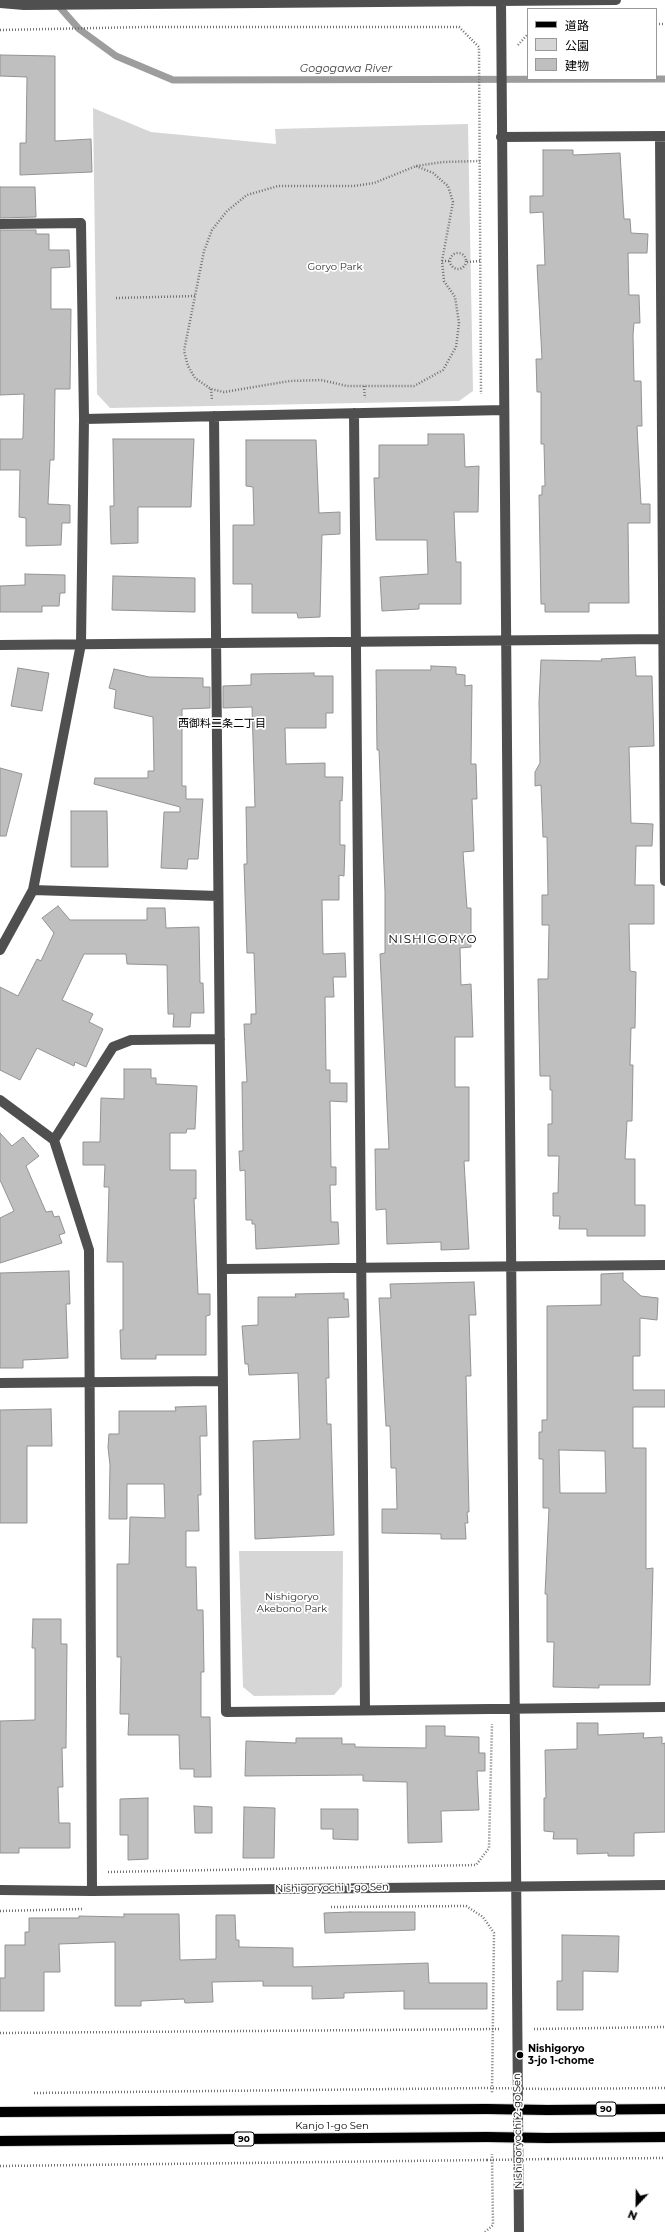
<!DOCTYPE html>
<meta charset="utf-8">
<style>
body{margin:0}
#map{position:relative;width:665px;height:2232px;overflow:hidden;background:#fff;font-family:Montserrat,"Noto Sans JP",sans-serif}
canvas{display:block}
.legend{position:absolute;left:527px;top:8px;width:130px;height:72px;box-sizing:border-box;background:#fff;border:1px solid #999;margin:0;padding:5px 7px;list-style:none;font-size:12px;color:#000}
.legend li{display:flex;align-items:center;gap:8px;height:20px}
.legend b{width:20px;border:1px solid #999}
.north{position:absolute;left:617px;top:2184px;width:40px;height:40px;-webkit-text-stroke:3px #fff;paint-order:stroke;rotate:202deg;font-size:11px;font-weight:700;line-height:16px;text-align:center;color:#000}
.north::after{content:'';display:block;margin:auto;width:14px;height:18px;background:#000;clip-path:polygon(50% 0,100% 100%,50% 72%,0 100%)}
</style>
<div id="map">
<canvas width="665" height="2232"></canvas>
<ul class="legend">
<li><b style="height:5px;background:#000"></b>道路</li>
<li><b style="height:11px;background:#d6d6d6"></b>公園</li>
<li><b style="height:11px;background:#bfbfbf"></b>建物</li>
</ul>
<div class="north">N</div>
</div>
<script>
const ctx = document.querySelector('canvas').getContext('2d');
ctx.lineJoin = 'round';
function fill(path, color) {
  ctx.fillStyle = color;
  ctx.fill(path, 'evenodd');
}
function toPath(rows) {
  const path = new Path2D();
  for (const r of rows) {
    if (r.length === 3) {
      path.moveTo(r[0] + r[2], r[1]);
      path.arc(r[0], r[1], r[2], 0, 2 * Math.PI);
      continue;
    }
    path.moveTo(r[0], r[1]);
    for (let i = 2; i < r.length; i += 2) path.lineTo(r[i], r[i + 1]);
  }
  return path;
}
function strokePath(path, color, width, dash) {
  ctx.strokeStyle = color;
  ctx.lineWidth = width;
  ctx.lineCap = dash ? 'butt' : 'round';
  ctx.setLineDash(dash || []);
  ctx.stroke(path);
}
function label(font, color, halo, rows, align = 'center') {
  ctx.font = font + ' Montserrat,"Noto Sans JP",sans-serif';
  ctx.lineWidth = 3.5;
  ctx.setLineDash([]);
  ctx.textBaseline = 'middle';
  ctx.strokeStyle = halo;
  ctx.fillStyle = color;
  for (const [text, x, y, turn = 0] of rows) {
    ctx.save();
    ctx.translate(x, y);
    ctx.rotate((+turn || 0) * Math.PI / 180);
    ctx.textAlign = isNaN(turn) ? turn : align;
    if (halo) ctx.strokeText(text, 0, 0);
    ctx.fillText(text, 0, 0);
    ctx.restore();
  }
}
fill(toPath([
 [93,108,151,132,276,144,275,129,468,124,473,391,459,401,110,408,97,394],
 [239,1551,343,1551,342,1686,334,1695,254,1696,243,1687]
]), '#d6d6d6');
strokePath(toPath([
 [56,3,79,29,116,56,173,80,665,79]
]), '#9d9d9d', 7);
const building = toPath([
 [0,55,55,56,55,141,91,139,92,172,20,175,20,143,26,143,27,77,0,76,0,55],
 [543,150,573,150,573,155,620,153,624,219,630,219,631,233,648,234,647,253,628,253,629,295,639,295,640,323,634,323,633,335,634,381,641,381,642,426,637,426,641,504,650,504,650,523,628,523,629,603,589,603,589,612,545,612,545,604,541,604,539,495,542,495,542,486,545,486,544,444,541,444,541,392,537,392,536,359,542,359,537,265,545,265,543,212,530,213,530,196,543,196,543,150],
 [0,187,35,187,36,217,0,218,0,187],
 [0,230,36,230,36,234,49,234,49,250,69,250,70,267,51,268,51,309,71,309,70,389,55,389,54,460,50,460,48,504,70,505,70,523,62,523,61,545,26,546,26,518,19,517,20,470,0,470,0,439,22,439,23,437,24,394,0,395,0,230],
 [428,434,464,434,465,467,479,466,478,512,454,512,456,562,461,562,461,604,419,604,419,609,382,611,380,577,428,574,427,540,376,540,374,478,379,478,379,445,428,445,428,434],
 [113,439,194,439,191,507,138,507,138,543,111,544,110,506,114,506,113,439],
 [246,440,316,440,319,513,340,512,340,534,322,535,320,617,298,618,297,613,252,613,252,584,233,584,233,525,254,525,253,487,246,486,246,440],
 [25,574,65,575,65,593,60,593,59,606,42,606,42,612,0,612,0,586,25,585,25,574],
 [113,576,195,578,195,612,112,610,113,576],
 [635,657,636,676,652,676,654,746,629,747,631,823,653,824,652,846,636,846,635,885,654,885,654,924,629,924,630,971,636,972,635,1028,631,1028,630,1065,633,1065,632,1121,627,1121,625,1159,635,1159,635,1205,645,1205,645,1236,587,1236,587,1229,559,1229,560,1216,553,1216,553,1193,558,1193,559,1156,548,1156,548,1124,552,1124,552,1090,550,1090,550,1076,540,1076,538,979,548,979,549,925,542,925,542,895,548,895,547,837,543,837,541,785,535,786,535,772,540,763,539,702,541,660,602,661,601,659,635,657],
 [431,666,456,667,456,674,465,675,465,686,472,685,471,764,476,764,477,799,472,799,474,851,463,852,467,908,471,908,471,947,460,948,461,985,471,984,473,1037,455,1037,455,1087,469,1087,469,1161,464,1161,469,1249,441,1250,441,1242,387,1244,386,1209,376,1210,375,1149,389,1149,380,954,385,953,385,892,379,750,377,750,376,670,431,670,431,666],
 [18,668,49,673,42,711,11,706,18,668],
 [114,669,149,677,203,678,203,687,210,687,210,708,182,709,182,786,186,786,186,799,203,799,198,859,188,859,187,869,161,868,164,812,180,812,180,807,94,784,95,778,148,778,148,771,154,771,153,717,114,708,116,690,109,688,114,669],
 [314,673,314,676,333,676,333,713,326,713,326,728,285,728,286,764,325,763,325,777,343,777,342,801,340,800,340,845,345,845,344,876,339,875,339,900,322,900,323,954,345,953,346,977,333,977,334,997,325,997,326,1070,330,1070,330,1083,347,1083,347,1102,330,1101,331,1167,336,1167,336,1185,330,1185,331,1222,338,1222,339,1244,256,1249,255,1224,252,1224,252,1220,246,1220,245,1170,240,1171,239,1151,243,1151,242,1082,247,1082,244,1024,251,1024,251,1014,256,1014,254,953,247,953,244,864,247,864,246,807,255,807,252,707,223,708,223,686,251,685,251,674,314,673],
 [0,768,22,774,6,836,0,836,0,768],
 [71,811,107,811,108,867,71,867,71,811],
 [58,906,70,920,147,920,147,908,165,908,166,928,199,927,200,983,203,983,204,1013,191,1013,190,1027,173,1027,174,1014,168,1014,167,965,127,964,126,954,84,954,62,1000,93,1014,89,1022,103,1029,86,1067,75,1062,74,1066,37,1048,20,1080,0,1070,0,987,18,996,37,959,41,961,54,933,42,918,58,906],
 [124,1069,151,1069,151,1078,156,1078,156,1084,197,1086,195,1129,187,1129,186,1133,170,1133,170,1170,196,1170,196,1199,194,1198,198,1294,210,1294,210,1315,206,1316,206,1355,156,1355,156,1359,121,1359,120,1330,123,1330,123,1262,107,1262,109,1187,104,1187,105,1165,83,1165,83,1142,100,1142,101,1098,124,1099,124,1069],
 [0,1133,12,1146,23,1137,39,1156,26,1166,46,1212,52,1211,54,1217,59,1216,65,1233,59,1235,62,1243,0,1263,0,1218,14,1211,0,1180,0,1133],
 [69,1271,70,1304,66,1304,68,1358,23,1360,23,1368,0,1368,0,1273,69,1271],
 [623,1273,623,1280,641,1296,658,1298,657,1320,640,1318,640,1356,633,1356,633,1390,665,1390,665,1407,633,1407,633,1448,646,1448,646,1569,653,1568,650,1685,599,1685,599,1688,553,1687,554,1642,547,1642,547,1594,545,1594,549,1508,543,1508,543,1459,539,1459,539,1432,542,1432,542,1420,547,1420,547,1306,601,1305,601,1274,623,1273],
 [559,1450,605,1451,606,1493,560,1493,559,1450],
 [474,1282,476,1315,469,1315,471,1376,466,1376,469,1512,467,1512,468,1523,465,1523,466,1539,441,1539,441,1534,382,1533,382,1509,397,1509,396,1468,391,1468,390,1426,386,1426,379,1298,391,1298,390,1284,474,1282],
 [344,1293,344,1299,348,1299,349,1317,328,1318,329,1378,326,1378,327,1424,331,1424,334,1535,255,1539,253,1441,300,1439,298,1373,249,1375,248,1364,245,1364,242,1326,258,1325,258,1297,296,1297,295,1294,344,1293],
 [206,1406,207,1436,200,1436,201,1495,198,1495,199,1531,186,1531,186,1567,196,1567,197,1610,203,1610,204,1672,201,1672,201,1717,210,1717,211,1777,194,1777,194,1769,180,1769,179,1735,128,1735,129,1714,120,1714,121,1657,117,1657,117,1564,129,1564,130,1517,165,1518,164,1484,127,1484,127,1519,109,1519,110,1465,108,1447,109,1434,119,1434,119,1411,176,1411,175,1407,206,1406],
 [51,1409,52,1446,27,1446,27,1523,0,1523,0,1410,51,1409],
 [33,1619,61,1619,61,1644,67,1644,66,1748,62,1748,63,1787,58,1787,59,1823,70,1823,70,1848,19,1848,19,1853,0,1853,0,1721,35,1720,35,1648,32,1648,33,1619],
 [577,1723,598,1723,598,1735,644,1733,643,1738,662,1737,662,1744,665,1743,665,1832,634,1833,634,1856,608,1856,608,1853,577,1854,577,1839,553,1839,554,1832,544,1831,544,1798,546,1798,545,1750,577,1749,577,1723],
 [426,1726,445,1726,445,1736,479,1737,479,1753,485,1753,485,1771,477,1771,479,1810,441,1811,442,1842,408,1843,407,1782,363,1781,363,1775,245,1776,246,1741,296,1743,296,1738,342,1738,342,1744,355,1744,355,1747,426,1748,426,1726],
 [148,1798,148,1859,128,1860,128,1835,120,1835,120,1799,148,1798],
 [194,1806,212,1807,212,1833,195,1833,194,1806],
 [244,1807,275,1808,274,1858,243,1858,244,1807],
 [321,1809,358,1809,358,1840,333,1839,333,1829,321,1829,321,1809],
 [350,1912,415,1912,415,1930,325,1933,324,1913,350,1912],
 [124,1914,179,1914,180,1960,216,1959,216,1915,235,1915,236,1940,239,1940,239,1947,293,1948,293,1967,428,1963,429,1983,487,1983,487,2009,404,2009,404,1991,344,1993,344,1998,312,1999,312,1986,263,1986,263,1981,212,1982,213,2002,185,2003,184,1999,141,2001,141,2006,115,2006,115,1942,59,1944,60,1972,44,1972,44,2011,0,2011,0,1978,5,1978,5,1945,25,1945,25,1932,29,1932,29,1918,79,1918,79,1916,124,1917,124,1914],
 [562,1935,619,1936,618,1972,583,1971,583,2010,557,2010,557,1981,562,1981,562,1935]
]);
fill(building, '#bfbfbf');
strokePath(building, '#939393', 1);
const major = toPath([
 [547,2110,665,2109],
 [0,2112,487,2109],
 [547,2138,665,2137],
 [0,2141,487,2137]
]);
strokePath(major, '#dbdbdb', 12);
strokePath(toPath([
 [656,24,665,24],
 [0,30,145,27,459,27,479,47,481,394],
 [518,45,528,34],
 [416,166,433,173,448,186,453,202,442,261,444,281,455,297,459,323,456,347,443,370,414,386,347,386,321,380,290,381,224,392,211,389,195,378,188,366,184,351,204,251,212,230,227,211,247,195,278,186,354,186,374,183,416,166,443,162,480,161],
 [458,261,8],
 [442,261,450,261],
 [467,262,480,261],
 [116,298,195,296],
 [364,386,365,398],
 [211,389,212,400],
 [108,1872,476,1865,489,1848,492,1724],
 [331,1907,466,1906,483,1917,494,1933,492,2093],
 [0,1911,82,1909],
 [534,2029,665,2027],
 [0,2033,501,2029],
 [547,2089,665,2088],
 [34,2093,487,2088],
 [548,2159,665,2158],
 [0,2166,487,2160],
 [485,2232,493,2225,492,2154]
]), '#717171', 2.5, [1, 2]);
strokePath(toPath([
 [501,0,519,2232],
 [0,3,24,5,616,0],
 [660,136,665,881],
 [501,137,665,136],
 [0,224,81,223,84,419,81,644,33,890,0,950],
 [354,413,365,1710],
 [214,416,226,1712,665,1707],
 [84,419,504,410],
 [0,645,665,639],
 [33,890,218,896],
 [0,1100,54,1140,89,1250,92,1891],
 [54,1140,113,1047,131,1040,220,1039],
 [222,1269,665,1265],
 [0,1383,223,1381],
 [0,1890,92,1891,665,1885]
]), '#4f4f4f', 10);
strokePath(major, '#000', 10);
const majorBridge = toPath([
 [487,2109,547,2110],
 [487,2137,547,2138]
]);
strokePath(majorBridge, '#dbdbdb', 12, []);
strokePath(toPath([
 [487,2088,547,2089],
 [487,2160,548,2159]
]), '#717171', 2.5, [1, 2]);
strokePath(majorBridge, '#000', 10);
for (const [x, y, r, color] of [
 [520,2055,4,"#000"]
]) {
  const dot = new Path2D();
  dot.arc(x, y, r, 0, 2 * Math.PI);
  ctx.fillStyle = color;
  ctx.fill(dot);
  strokePath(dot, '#fff', 1.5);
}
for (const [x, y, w] of [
 [606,2109,20],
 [244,2139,20]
]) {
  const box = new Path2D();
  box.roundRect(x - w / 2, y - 7, w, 14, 3);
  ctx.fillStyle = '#fff';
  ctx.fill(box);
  strokePath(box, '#000', 1);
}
label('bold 9px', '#000', null, [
 ["90",606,2109],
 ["90",244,2139]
]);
label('10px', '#2d2d2d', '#fff', [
 ["Goryo Park",335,267],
 ["Nishigoryo",292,1597],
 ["Akebono Park",292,1609]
]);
label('10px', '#000', '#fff', [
 ["Nishigoryochi 1-go Sen",332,1888,-1],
 ["Kanjo 1-go Sen",332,2126],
 ["Nishigoryochi 2-go Sen",518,2131,-91]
]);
label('bold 10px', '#000', '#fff', [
 ["Nishigoryo",528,2049],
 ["3-jo 1-chome",528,2061]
], 'left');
label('italic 11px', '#3e3e3e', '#fff', [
 ["Gogogawa River",346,69]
]);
label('11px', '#000', '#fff', [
 ["西御料二条二丁目",222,724]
]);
ctx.letterSpacing = '1px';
label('12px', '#000', '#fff', [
 ["NISHIGORYO",433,939]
]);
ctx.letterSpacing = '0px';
</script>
